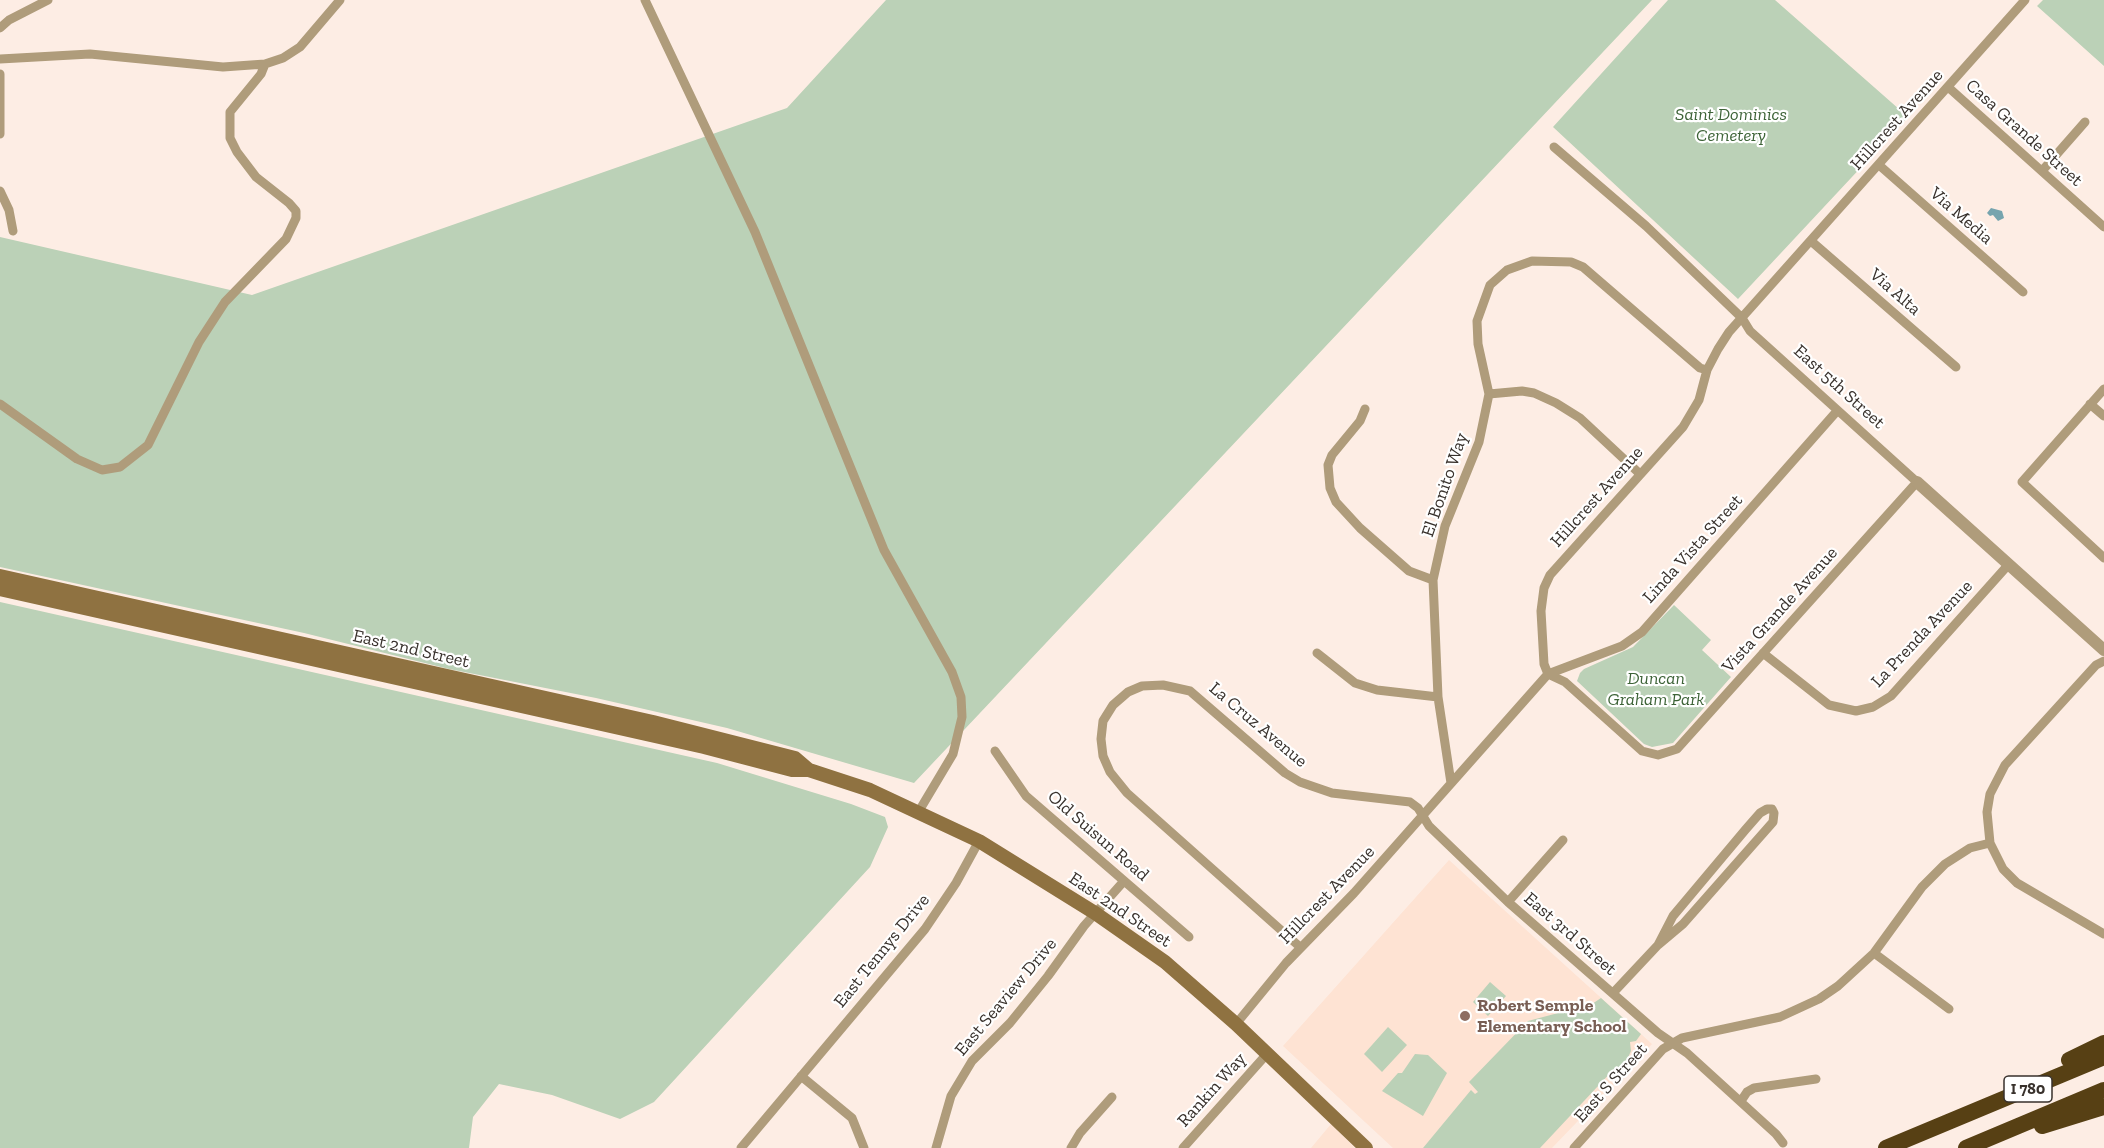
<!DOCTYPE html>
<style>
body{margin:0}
canvas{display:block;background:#fdede4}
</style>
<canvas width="2104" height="1148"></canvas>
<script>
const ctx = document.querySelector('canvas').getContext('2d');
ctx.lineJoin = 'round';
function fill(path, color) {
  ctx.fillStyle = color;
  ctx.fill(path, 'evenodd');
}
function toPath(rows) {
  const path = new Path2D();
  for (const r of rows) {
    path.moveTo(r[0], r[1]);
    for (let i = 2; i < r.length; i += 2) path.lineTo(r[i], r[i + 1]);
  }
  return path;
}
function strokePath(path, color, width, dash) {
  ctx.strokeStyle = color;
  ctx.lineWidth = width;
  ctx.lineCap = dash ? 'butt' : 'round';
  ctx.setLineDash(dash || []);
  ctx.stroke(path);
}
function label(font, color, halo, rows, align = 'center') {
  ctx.font = font + ' "Zilla Slab",serif';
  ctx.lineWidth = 4.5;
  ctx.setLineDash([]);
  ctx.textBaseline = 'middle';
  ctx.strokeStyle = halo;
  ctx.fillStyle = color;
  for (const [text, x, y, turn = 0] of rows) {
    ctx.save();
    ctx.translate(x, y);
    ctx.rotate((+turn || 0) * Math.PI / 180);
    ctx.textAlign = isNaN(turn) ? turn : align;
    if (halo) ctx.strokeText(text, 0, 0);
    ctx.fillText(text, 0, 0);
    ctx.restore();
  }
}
fill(toPath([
 [1449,860,1652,1044,1552,1148,1393,1148,1283,1046],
 [1331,1124,1355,1148,1311,1148]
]), '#fee3d3');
fill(toPath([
 [886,0,1652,0,914,783,727,728,596,698,449,669,304,633,0,567,0,237,252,295,787,108],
 [1668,0,1775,0,1908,117,1738,299,1553,127],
 [2043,0,2104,0,2104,66,2037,6],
 [0,602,717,763,851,804,885,817,888,827,870,867,654,1102,620,1119,552,1095,499,1084,473,1117,469,1148,0,1148],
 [1674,605,1711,640,1702,650,1731,677,1673,743,1652,747,1644,744,1577,681,1580,673,1584,669,1633,647],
 [1490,982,1506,996,1488,1016,1473,1002],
 [1601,998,1641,1034,1636,1041,1630,1042,1631,1051,1625,1064,1613,1070,1540,1148,1423,1148,1471,1090,1475,1094,1478,1092,1469,1082,1528,1021,1592,1004],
 [1388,1027,1407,1045,1382,1072,1364,1054],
 [1415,1054,1428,1055,1447,1073,1423,1116,1382,1091,1398,1073,1402,1073]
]), '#bbd1b7');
fill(toPath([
 [1991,208,2002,211,2004,218,1998,221,1993,215,1990,216,1987,213]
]), '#76a4ae');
strokePath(toPath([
 [645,0,755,232,884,550,952,672,961,697,962,717,953,754,919,811],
 [0,28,9,20,48,0],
 [0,59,90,54,223,67,265,64,283,58,300,47,340,0],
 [0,74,0,134],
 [1948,87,2104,227],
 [1879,165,2023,292],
 [2042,171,2085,122],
 [0,191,9,210,13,231],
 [1811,241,1956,367],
 [2104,389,2022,482,2104,558],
 [1489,394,1522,391,1534,393,1556,403,1580,418,1640,474],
 [0,404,77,459,102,470,120,467,148,445,199,342,225,302,286,239,296,218,296,211,289,203,256,177,237,152,230,138,230,112,261,74,265,64],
 [2090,404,2104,416],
 [1365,409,1360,421,1332,455,1328,465,1330,488,1336,502,1360,528,1409,571,1433,580],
 [1317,653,1355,683,1377,690,1438,697],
 [1763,653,1829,705,1856,711,1873,707,1891,696,2009,564],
 [2104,661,2096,665,2005,765,1990,794,1987,812,1990,843,2003,869,2017,883,2104,934],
 [1548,674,1565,682,1642,751,1658,755,1677,749,1917,482,1750,331,1742,318,1646,226,1554,147],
 [1548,674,1622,646,1642,632,1837,411],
 [995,751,1026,796,1189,937],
 [1451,783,1438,697,1433,580,1445,526,1479,442,1489,394,1478,344,1477,321,1490,285,1507,270,1532,261,1571,262,1583,267,1700,368,1707,370],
 [1508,902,1563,840],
 [1300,947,1127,793,1110,772,1103,756,1101,739,1103,721,1113,705,1128,692,1142,686,1163,685,1190,691,1285,773,1300,782,1332,793,1410,802,1418,808,1429,826,1508,902,1658,1033,1687,1053,1776,1134,1783,1143],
 [1874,953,1949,1009],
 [1613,993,1658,945,1683,924,1773,822,1774,813,1772,809,1767,809,1760,813,1746,829,1673,916,1658,945],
 [1236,1024,1286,963,1354,893,1548,674,1544,664,1541,611,1544,588,1550,575,1683,427,1699,400,1707,370,1718,349,1729,332,2025,0],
 [801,1076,852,1118,864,1148],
 [1741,1101,1747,1092,1754,1088,1816,1079],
 [741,1148,925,929,956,883,979,841],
 [936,1148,951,1096,972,1061,1010,1023,1048,976,1084,926,1124,881],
 [1071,1148,1080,1133,1112,1097],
 [1183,1148,1266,1055],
 [1574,1148,1663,1049,1682,1038,1780,1017,1819,999,1838,986,1874,953,1922,887,1945,864,1970,848,1990,843]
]), '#af9c7b', 9);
strokePath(toPath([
 [1917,482,2104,650]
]), '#af9c7b', 12);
strokePath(toPath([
 [0,576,653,722,795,758,809,770],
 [0,589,704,747,792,770,809,770,870,790,979,841,1095,913,1165,962,1236,1024,1366,1148]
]), '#8f7241', 14);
strokePath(toPath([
 [2069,1060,2104,1043],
 [2042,1126,2104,1107],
 [1886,1148,2104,1057],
 [1966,1148,2104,1090]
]), '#574014', 16);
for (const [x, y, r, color] of [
 [1465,1016,6,"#8d6e63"]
]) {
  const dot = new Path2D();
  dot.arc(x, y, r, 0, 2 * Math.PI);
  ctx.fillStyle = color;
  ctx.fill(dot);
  strokePath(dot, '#fff', 2);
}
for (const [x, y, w] of [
 [2028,1089,48]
]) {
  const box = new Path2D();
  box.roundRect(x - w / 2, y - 13, w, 26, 4.5);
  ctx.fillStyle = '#fff';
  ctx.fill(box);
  strokePath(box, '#38312c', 1.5);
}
label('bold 16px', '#38312c', null, [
 ["I 780",2028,1089]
]);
label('italic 18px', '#3d6337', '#fff', [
 ["Saint Dominics",1731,115],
 ["Cemetery",1731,136],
 ["Duncan",1656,679],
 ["Graham Park",1656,700]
]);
label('18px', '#38312c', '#fff', [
 ["Hillcrest Avenue",1897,120,-48],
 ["Casa Grande Street",2024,133,42],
 ["Via Media",1961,216,41],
 ["Via Alta",1895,292,41],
 ["East 5th Street",1839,387,42],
 ["El Bonito Way",1445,485,-71],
 ["Hillcrest Avenue",1597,497,-48],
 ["Linda Vista Street",1693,549,-48],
 ["Vista Grande Avenue",1780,610,-48],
 ["La Prenda Avenue",1922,634,-47],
 ["East 2nd Street",411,649,13],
 ["La Cruz Avenue",1258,725,40],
 ["Old Suisun Road",1098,836,41],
 ["Hillcrest Avenue",1327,895,-46],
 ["East 2nd Street",1120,910,34],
 ["East 3rd Street",1570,934,41],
 ["East Tennys Drive",882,951,-51],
 ["East Seaview Drive",1006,997,-50],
 ["East S Street",1611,1083,-48],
 ["Rankin Way",1212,1090,-48]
]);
label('bold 18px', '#785e54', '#fff', [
 ["Robert Semple",1477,1006],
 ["Elementary School",1477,1027]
], 'left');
</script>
